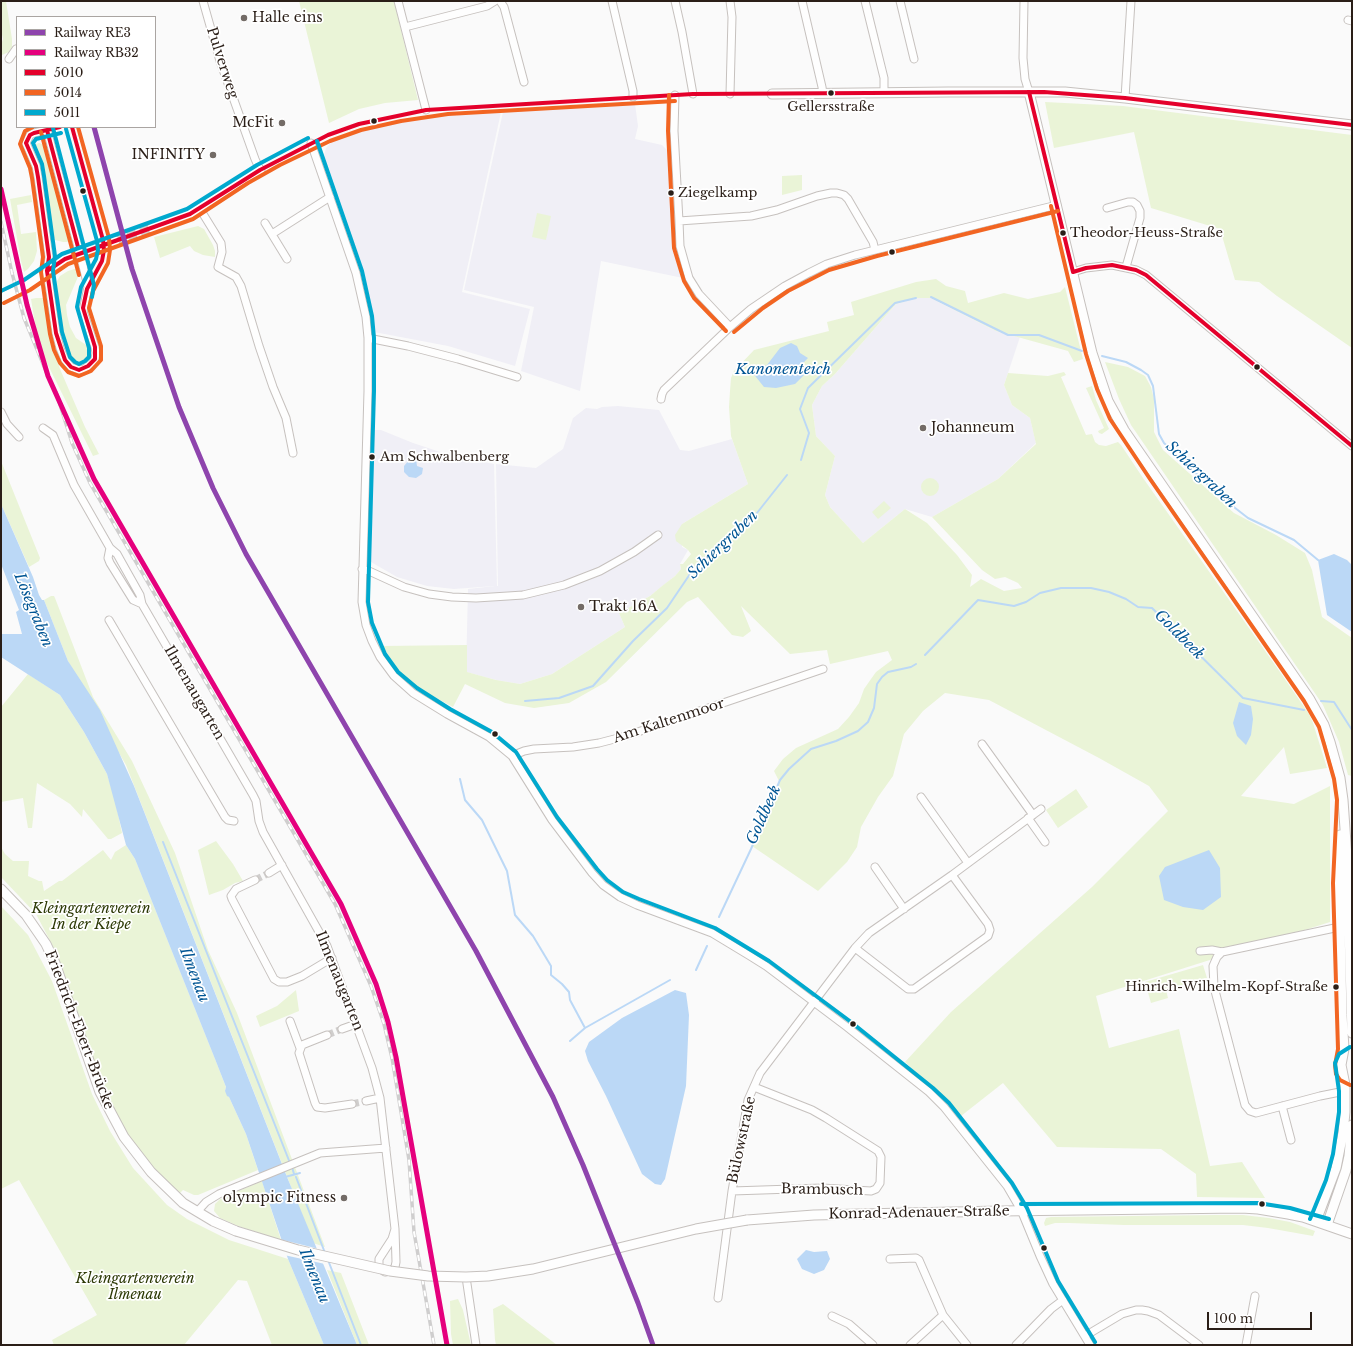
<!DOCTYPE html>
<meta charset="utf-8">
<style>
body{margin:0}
#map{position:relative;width:1353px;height:1346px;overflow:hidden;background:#fafafa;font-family:"Libre Baskerville",serif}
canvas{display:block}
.frame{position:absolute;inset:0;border:2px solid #2a1e17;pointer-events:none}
.legend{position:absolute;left:16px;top:16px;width:140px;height:112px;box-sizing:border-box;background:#fff;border:1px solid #aaa5a2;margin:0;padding:5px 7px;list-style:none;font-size:12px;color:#2a1e17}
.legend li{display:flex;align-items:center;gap:8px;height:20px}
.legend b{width:20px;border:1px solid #aaa5a2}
.scale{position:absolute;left:1207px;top:1312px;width:105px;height:18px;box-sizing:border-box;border:2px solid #2a1e17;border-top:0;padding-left:5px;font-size:12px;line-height:14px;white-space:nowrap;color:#2a1e17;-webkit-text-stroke:3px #fff;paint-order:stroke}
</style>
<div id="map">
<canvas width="1353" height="1346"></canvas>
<div class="frame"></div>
<ul class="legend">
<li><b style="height:5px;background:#8e44ad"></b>Railway RE3</li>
<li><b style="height:5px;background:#e5007d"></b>Railway RB32</li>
<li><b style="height:5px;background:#e4002b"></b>5010</li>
<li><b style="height:5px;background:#f26522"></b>5014</li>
<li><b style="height:5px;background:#00a9ce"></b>5011</li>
</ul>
<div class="scale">100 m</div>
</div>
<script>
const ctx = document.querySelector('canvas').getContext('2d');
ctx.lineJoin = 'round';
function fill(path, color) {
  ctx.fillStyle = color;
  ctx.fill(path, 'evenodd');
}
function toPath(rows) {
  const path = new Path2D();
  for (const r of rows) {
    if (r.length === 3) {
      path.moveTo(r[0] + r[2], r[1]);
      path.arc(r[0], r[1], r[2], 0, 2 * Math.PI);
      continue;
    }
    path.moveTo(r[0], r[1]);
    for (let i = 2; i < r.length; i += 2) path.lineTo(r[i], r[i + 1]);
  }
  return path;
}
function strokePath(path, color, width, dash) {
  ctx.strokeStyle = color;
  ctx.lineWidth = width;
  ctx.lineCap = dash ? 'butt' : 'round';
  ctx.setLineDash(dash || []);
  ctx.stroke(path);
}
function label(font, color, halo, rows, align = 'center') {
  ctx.font = font + ' "Libre Baskerville",serif';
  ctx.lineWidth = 3.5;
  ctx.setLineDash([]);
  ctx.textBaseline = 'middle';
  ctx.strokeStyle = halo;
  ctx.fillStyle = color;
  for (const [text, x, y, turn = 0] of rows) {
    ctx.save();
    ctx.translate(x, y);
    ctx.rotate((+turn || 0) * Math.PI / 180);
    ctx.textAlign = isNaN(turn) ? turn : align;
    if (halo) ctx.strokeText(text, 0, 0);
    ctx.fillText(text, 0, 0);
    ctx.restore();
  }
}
fill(toPath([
 [635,104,638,126,635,139,662,145,669,152,674,253,683,278,601,261,580,391,521,371,534,307,464,290,503,112],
 [501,112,462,292,530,309,515,366,448,346,374,332,372,313,362,270,324,156,326,148,331,142,358,132,387,125,419,118],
 [916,298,931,298,996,331,1020,337,1004,385,1012,405,1030,418,1036,443,998,479,932,517,905,509,863,543,830,507,825,495,835,456,816,436,812,405,822,386,835,374,896,304],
 [618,406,659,410,680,450,689,451,732,439,748,484,682,524,682,547,688,550,680,564,681,569,675,576,650,596,619,613,625,627,552,674,520,684,496,680,466,672,468,589,495,586,454,589,427,586,397,577,371,562,373,430,381,430,413,443,452,456,494,464,497,586,498,586,496,464,536,468,563,449,573,418,586,408,597,409,602,407]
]), '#f0eff6');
fill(toPath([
 [1,1,6,1,12,39,12,47,9,52,2,55,1,55,1,45,3,39,1,30],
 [299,1,394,1,418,100,385,103,359,109,329,123],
 [1045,102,1123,106,1352,135,1352,348,1277,296,1259,282,1235,280,1220,229,1151,208,1134,132,1054,148],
 [39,143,42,144,45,148,70,241,67,242,63,242,55,240,53,235,45,176,42,161,36,147,36,144],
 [802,175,802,190,782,195,782,176],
 [31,195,32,202,17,205,21,234,36,232,37,251,34,261,28,269,24,272,21,261,10,199],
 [537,213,551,216,546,240,532,237],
 [198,226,204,229,213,245,215,251,215,257,203,255,194,251,190,246,160,258,154,237],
 [78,268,80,269,80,272,66,305,67,315,70,327,76,338,89,347,91,353,89,357,86,361,81,363,72,361,68,356,64,346,55,292,57,281,60,276,68,271],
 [936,279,946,286,965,291,968,303,1004,293,1028,299,1060,292,1065,287,1083,359,1074,362,1068,351,996,331,931,298,916,298,896,304,835,374,822,386,812,405,816,436,835,456,825,495,830,507,863,543,905,509,927,523,957,555,972,575,970,587,981,579,1004,591,1022,588,1018,583,1005,577,995,579,982,570,932,517,998,479,1036,444,1030,418,1012,405,1004,385,1008,373,1048,376,1064,372,1066,375,1061,377,1086,435,1092,434,1095,442,1099,445,1106,446,1118,442,1121,445,1143,478,1280,672,1309,714,1313,723,1327,768,1290,774,1284,747,1241,796,1294,804,1330,786,1330,922,1096,996,1109,1048,1179,1029,1210,1166,1242,1162,1265,1198,1197,1197,1196,1174,1161,1149,1057,1147,1003,1083,961,1116,905,1062,951,1012,1092,887,1168,811,1149,786,1099,758,989,700,945,693,923,711,904,734,893,776,878,797,861,827,857,847,847,862,818,891,752,846,768,809,779,781,774,771,783,759,796,748,838,729,849,717,859,703,864,689,871,679,876,672,892,660,888,651,830,664,827,650,790,654,741,606,751,631,743,637,732,635,698,597,687,602,606,682,569,703,534,708,505,703,465,684,453,707,417,688,399,671,382,646,467,645,467,672,496,680,520,684,552,674,625,627,619,613,650,596,662,586,675,576,681,569,680,564,683,564,691,554,688,550,676,541,675,535,682,524,748,484,731,436,729,407,730,391,731,378,734,371,754,350,829,331,827,322,854,315,851,302,916,282],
 [36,298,43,298,46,302,55,353,60,369,85,427,99,454,93,456,46,361,38,341,31,299],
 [1105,362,1128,367,1145,376,1151,387,1154,399,1154,432,1163,450,1234,513,1276,535,1305,553,1312,570,1322,617,1352,638,1352,776,1348,775,1339,742,1323,705,1131,425,1119,399],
 [1092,386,1096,400,1109,429,1102,434,1099,433,1098,431,1104,428,1086,388],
 [1,461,40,558,39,561,29,567,1,504],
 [930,487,9],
 [884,501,891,508,878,519,872,512],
 [51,596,54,596,55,598,93,697,132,761,175,853,208,950,237,1013,325,1247,313,1243,126,765,80,686,68,661,44,600],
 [28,674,60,695,84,732,107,774,115,800,122,833,111,839,108,839,83,809,82,817,70,804,37,783,32,828,28,828,23,798,1,802,1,707],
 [1076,789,1088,807,1058,828,1046,810],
 [216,841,233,864,243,881,235,883,223,890,209,895,198,850],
 [126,845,135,859,215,1059,226,1087,225,1091,229,1097,246,1134,258,1170,198,1195,194,1195,183,1190,180,1193,171,1185,148,1162,133,1142,120,1123,108,1099,57,954,36,914,1,877,1,847,5,854,13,861,29,861,28,876,39,881,42,881,44,891,59,881,62,881,103,850,111,860,115,852],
 [1,906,28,935,52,981,92,1094,110,1131,133,1168,167,1205,187,1219,229,1240,288,1259,324,1345,272,1345,247,1281,238,1280,184,1345,54,1345,52,1340,97,1315,19,1180,1,1189],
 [1203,965,1207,978,1166,990,1168,998,1151,1003,1145,982],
 [296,990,299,1011,260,1027,256,1016,277,1006],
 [262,1181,281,1240,238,1226,220,1218,214,1211,215,1204,220,1199],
 [1216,1215,1243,1215,1269,1218,1290,1222,1315,1231,1313,1236,1268,1228,1243,1225,1124,1225,1069,1223,1055,1223,1045,1226,1044,1223,1046,1218,1051,1217],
 [327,1270,341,1273,369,1345,357,1345],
 [458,1299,463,1310,471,1345,453,1345,451,1334,450,1301],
 [503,1304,557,1345,496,1345,495,1340,493,1309]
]), '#eaf4d7');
fill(toPath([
 [791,343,797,346,800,353,808,358,799,367,804,375,795,384,776,388,764,387,752,372,767,365,780,348],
 [410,459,416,459,417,466,423,468,422,474,416,478,409,477,404,472,404,466],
 [1,504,33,577,39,595,42,600,44,600,68,661,100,710,134,786,287,1177,357,1345,324,1345,288,1259,246,1134,229,1097,227,1096,225,1091,226,1087,215,1059,135,859,126,845,107,774,84,732,60,695,1,657,1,634,22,634,16,612,19,610,1,564],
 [1334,554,1347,560,1352,565,1352,632,1327,615,1318,560],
 [1239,702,1251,706,1253,719,1251,735,1246,745,1237,736,1233,723],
 [1209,850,1220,868,1221,897,1203,910,1183,907,1164,900,1159,876,1165,867],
 [675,990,686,993,689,1015,686,1086,665,1179,661,1185,655,1184,642,1174,606,1096,588,1061,585,1051,589,1042,622,1018],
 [806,1250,814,1252,827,1251,830,1259,824,1270,814,1274,802,1269,797,1259]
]), '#bbd8f6');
fill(toPath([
 [279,1239,319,1249,325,1264,284,1255]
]), '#fafafa');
strokePath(toPath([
 [931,297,1008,335,1039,335,1082,351],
 [1102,356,1126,362,1141,370,1148,375,1153,386,1159,434,1164,443,1221,497,1248,518,1294,540,1318,560],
 [801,460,809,433,800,409,808,388,895,303,916,298],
 [925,655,978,600,1014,606,1026,602,1040,593,1061,588,1091,588,1109,592,1126,599,1138,607,1152,608,1243,698,1304,710],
 [525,701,559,698,593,686,633,641,667,608,690,574,753,518,787,475],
 [1321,701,1334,702,1352,730],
 [460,779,465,800,482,820,507,871,515,915,533,936,551,966,551,975,562,984,569,992,570,1000,585,1028],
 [163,842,290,1163],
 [719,917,751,849,780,780,789,769,811,749,836,741,858,731,868,722,874,708,877,684,882,677,888,672,911,667,916,664],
 [696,970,707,946],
 [570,1041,585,1028,670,980],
 [292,1167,294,1174],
 [285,1177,300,1173],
 [296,1177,325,1253],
 [328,1260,361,1345]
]), '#bbd8f6', 2);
strokePath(toPath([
 [255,880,269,873],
 [327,1035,342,1029],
 [352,1104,366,1101]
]), '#d0cecd', 7, [7, 3.5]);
strokePath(toPath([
 [115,241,152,228]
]), '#d0cecd', 9, [9, 4.5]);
const minor = toPath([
 [203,1,220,61,255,159,260,170],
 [398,1,426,110],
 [500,1,504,7,524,82],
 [612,1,633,91,633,97],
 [675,1,682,32,693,94],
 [730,1,732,17,730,94],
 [802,1,822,87,823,94],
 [865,1,884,78,884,93],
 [900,1,914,59],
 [1024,1,1023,58,1025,79,1029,92],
 [1348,20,1352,21],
 [405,27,487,6,495,1],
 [9,59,16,49],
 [675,95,674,131,679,221,680,246,685,264,689,278,699,294,730,327],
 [1125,98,1131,1],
 [311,143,356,273,366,317,368,338,368,391,362,602,366,625,372,641,380,657,394,676,413,693,447,714,489,737,512,756,552,820,592,873,603,885,620,897,637,905,712,933,750,956,766,966,847,1027,929,1092,944,1107,1007,1186,1021,1210,1040,1256,1053,1284,1090,1345],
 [1107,208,1128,202,1133,202,1137,205,1140,211,1140,218,1126,267],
 [200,209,221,243,222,252,218,267,236,277,241,286,259,346,273,387,286,418,293,453],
 [679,221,751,216,777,210,817,196,831,193,837,193,844,195,848,199,873,242,875,250],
 [265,223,287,259],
 [272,234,330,197],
 [78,247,47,130,34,133,30,135,26,143,36,166,38,177,49,257,47,271,56,333,60,348,65,360,71,367,79,370,84,369,92,363,95,359,96,353,95,347,83,311,88,287,83,266],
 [1073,272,1086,268,1112,265,1136,270,1146,275,1352,446],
 [368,338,408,346,458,359,517,377],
 [661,399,662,394,664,390,730,327,751,309,785,286,809,273,827,264,855,255,1057,205],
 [1,412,7,424,19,437],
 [43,428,53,435,74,485,110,548,117,554,122,563,140,595,142,604,253,795,256,801,259,821,263,832,327,946,372,1068,380,1098,395,1229,392,1239,379,1259,379,1265,382,1270,385,1272,391,1271,395,1267,396,1262,395,1229],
 [110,548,108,558,110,563,133,600,142,604],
 [362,569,369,571,404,587,429,594,452,597,476,598,508,596,523,595,564,585,600,571,634,552,658,535],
 [109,620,225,817,228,820,234,821],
 [982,744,1033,815],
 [512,756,524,751,534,749,573,747,599,743,626,736,823,669],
 [921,797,968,863],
 [1028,818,1045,842],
 [875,867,904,909],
 [269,873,282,865],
 [255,880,236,889,231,896,232,899,274,979,279,982,287,982,302,976,332,958],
 [855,948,908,989,914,989,988,936,990,930,988,924,952,875],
 [1200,951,1212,950,1222,952,1344,926],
 [1222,952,1217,957,1213,966,1214,987,1245,1105,1250,1111,1256,1113,1320,1096,1345,1091],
 [290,1021,300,1048],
 [342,1029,356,1024],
 [327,1035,302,1045,299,1053,315,1103,317,1107,325,1108,352,1104],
 [366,1101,380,1098],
 [1282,1106,1291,1140],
 [732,1191,822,1188,871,1191,876,1189,880,1183,881,1157,878,1151,826,1118,812,1110,754,1087],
 [197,1212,206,1202,219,1194,320,1153,386,1148],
 [890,1259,916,1258,919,1260,943,1315,967,1345],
 [466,1277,476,1345],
 [718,1298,732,1191,748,1100,760,1073,855,948,869,933,952,875,1041,809],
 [832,1316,849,1324,873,1345],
 [1085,1336,1122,1314,1136,1310,1142,1310,1148,1311,1159,1315,1199,1345],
 [910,1345,943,1315],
 [1016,1345,1051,1309,1063,1300],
 [1246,1345,1255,1296]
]);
const major = toPath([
 [1029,92,1092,353,1108,401,1124,430,1309,698,1324,725,1330,742,1340,778,1343,800,1347,858,1352,1033],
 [772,94,949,92,1065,92,1125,98,1352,125],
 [152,228,190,214,260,170],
 [1,298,27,285,65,259,115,241],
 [1,889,26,915,46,944,55,963,100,1092,124,1137,151,1172,183,1203,213,1221,236,1231],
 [747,1220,814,1215,1000,1211,1241,1208,1258,1209,1288,1214,1303,1217,1352,1234],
 [1316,1221,1336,1168,1343,1133,1345,1112,1345,1085,1341,1065,1344,1049,1342,1015,1339,883,1340,835],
 [1327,1225,1346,1170,1349,1156,1352,1125]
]);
strokePath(minor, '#c6c1be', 9);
strokePath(major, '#c6c1be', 11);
strokePath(minor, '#fefefe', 7);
strokePath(major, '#fefefe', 9);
const rail = toPath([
 [1,222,12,273,24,318,48,376],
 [56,392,72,443,90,483,335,904,371,986,384,1024,392,1058,409,1160,414,1232,434,1345]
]);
strokePath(rail, '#cfcece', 3.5);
strokePath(rail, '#fff', 2, [6]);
const minorBridge = toPath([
 [78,247,83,266]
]);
const majorBridge = toPath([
 [236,1231,298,1250,390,1271,428,1276,466,1277,488,1276,533,1269,696,1229,747,1220]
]);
strokePath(minorBridge, '#c6c1be', 9, []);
strokePath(majorBridge, '#c6c1be', 11, []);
strokePath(minorBridge, '#fefefe', 7);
strokePath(majorBridge, '#fefefe', 9);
strokePath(toPath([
 [1029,92,1073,272],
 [60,127,34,133,30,135,26,143,36,166,38,177,49,257,47,271,56,333,65,360,71,367,79,370,88,366,95,359,95,347,83,308,87,289,102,261,104,250,103,240,72,127],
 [47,130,78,247],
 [47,271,65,259,190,214,260,170,328,135,359,124,426,110,693,94,1044,92,1125,98,1352,125],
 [1073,272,1086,268,1112,265,1136,270,1146,275,1352,446]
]), '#e4002b', 4);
strokePath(toPath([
 [669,95,668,131,674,248,684,281,694,298,726,331],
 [33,127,25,131,20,144,30,168,32,178,43,257,41,272,50,334,54,350,60,363,68,372,79,376,91,371,101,360,101,346,89,308,93,291,108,263,110,250,109,238,78,127],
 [41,132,79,275],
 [1051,206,1086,354,1097,389,1110,419,1150,479,1304,701,1319,727,1324,744,1334,779,1337,800,1333,883,1338,1049,1335,1065,1336,1074,1340,1080,1350,1085],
 [4,303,30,290,68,264,193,219,248,183,280,165,330,141,361,130,401,121,448,114,675,101],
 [734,332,763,308,788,291,829,270,877,256,1058,211]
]), '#f26522', 4);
strokePath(toPath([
 [53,128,94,285,92,297],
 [61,133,36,139,33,143,42,164,44,176,55,256,53,271,62,332,70,357,75,362,79,364,85,361,89,357,89,348,77,307,81,287,96,259,98,250,97,241,66,129],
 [317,141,362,271,372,316,374,338,374,391,368,602,372,623,385,654,398,672,417,688,450,709,492,732,516,752,557,817,597,869,607,880,623,892,639,899,715,928,769,961,851,1022,933,1088,949,1103,1012,1183,1027,1208,1058,1281,1095,1342],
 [1,291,24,280,62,254,187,209,257,165,308,138],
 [1021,1204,1258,1203,1290,1208,1329,1219],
 [1310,1219,1326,1180,1333,1154,1339,1112,1339,1091,1335,1063,1339,1054,1350,1047]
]), '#00a9ce', 4);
strokePath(toPath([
 [94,127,132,269,179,407,213,488,246,554,476,951,553,1097,583,1165,638,1303,653,1345]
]), '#8e44ad', 5);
strokePath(toPath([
 [1,189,27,305,48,376,94,479,341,904,376,984,388,1022,396,1057,447,1345]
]), '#e5007d', 5);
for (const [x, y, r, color] of [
 [244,18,4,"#736b66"],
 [831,93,3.5,"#2a1e17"],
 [374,121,3.5,"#2a1e17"],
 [282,123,4,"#736b66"],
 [213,155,4,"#736b66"],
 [83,191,3.5,"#2a1e17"],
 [671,193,3.5,"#2a1e17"],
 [1063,233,3.5,"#2a1e17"],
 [892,252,3.5,"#2a1e17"],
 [1257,367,3.5,"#2a1e17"],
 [923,428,4,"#736b66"],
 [372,457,3.5,"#2a1e17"],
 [581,607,4,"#736b66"],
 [495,734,3.5,"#2a1e17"],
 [1336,987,3.5,"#2a1e17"],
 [853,1024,3.5,"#2a1e17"],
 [344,1198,4,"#736b66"],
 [1262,1204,3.5,"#2a1e17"],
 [1044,1248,3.5,"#2a1e17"]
]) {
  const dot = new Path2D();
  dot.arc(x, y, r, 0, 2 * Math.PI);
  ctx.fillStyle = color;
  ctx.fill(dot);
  strokePath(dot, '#fff', 1.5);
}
label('13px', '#2a1e17', '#fff', [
 ["Gellersstraße",831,107,"center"],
 ["Ziegelkamp",678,193],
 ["Theodor-Heuss-Straße",1070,233],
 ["Am Schwalbenberg",380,457],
 ["Hinrich-Wilhelm-Kopf-Straße",1328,987,"right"]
], 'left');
label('14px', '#2a1e17', '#fff', [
 ["Halle eins",252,18],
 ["McFit",274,123,"right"],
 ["INFINITY",205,155,"right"],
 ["Johanneum",931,428],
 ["Trakt 16A",589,607],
 ["olympic Fitness",336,1198,"right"]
], 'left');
label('14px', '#2a1e17', '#fff', [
 ["Pulverweg",222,63,72],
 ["Ilmenaugarten",194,693,60],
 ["Am Kaltenmoor",669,721,-18],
 ["Ilmenaugarten",339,981,68],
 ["Friedrich-Ebert-Brücke",79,1030,69],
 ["Bülowstraße",742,1140,-78],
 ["Brambusch",822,1190,1],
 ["Konrad-Adenauer-Straße",919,1213,-1]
]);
label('italic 14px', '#2c3905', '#fff', [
 ["Kleingartenverein",91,909],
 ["In der Kiepe",91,925],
 ["Kleingartenverein",135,1279],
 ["Ilmenau",135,1295]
]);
label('italic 15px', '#005594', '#fff', [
 ["Kanonenteich",783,370],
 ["Schiergraben",1201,475,43],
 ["Schiergraben",723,545,-44],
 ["Lösegraben",33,610,68],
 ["Goldbeek",1179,635,45],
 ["Goldbeek",764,815,-66],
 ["Ilmenau",194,975,69],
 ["Ilmenau",314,1276,68]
]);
</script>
